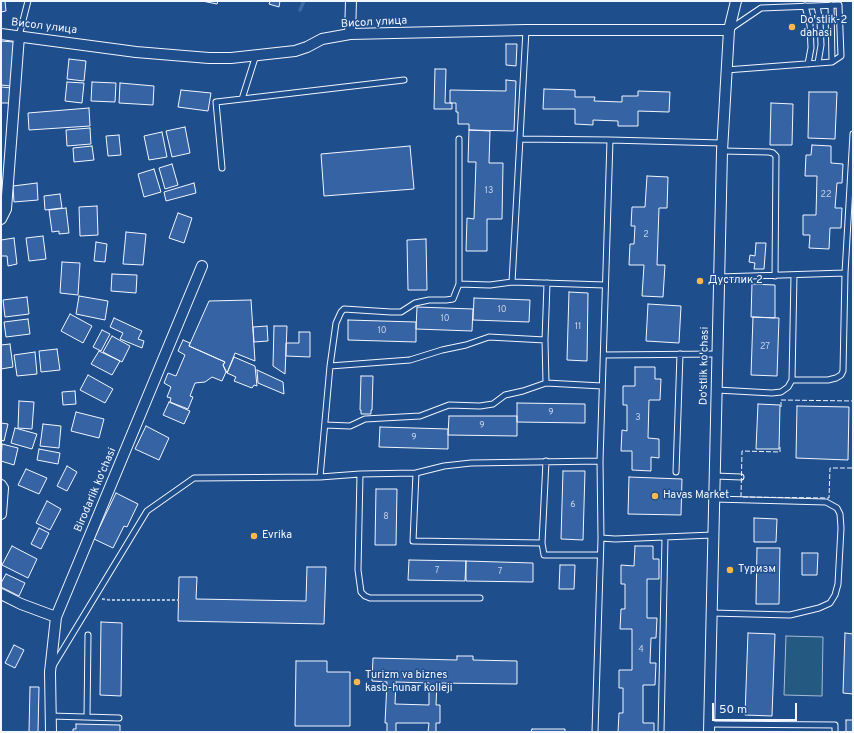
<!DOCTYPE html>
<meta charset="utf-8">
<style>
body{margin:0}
#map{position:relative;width:854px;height:733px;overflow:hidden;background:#1f4e8c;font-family:Overpass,sans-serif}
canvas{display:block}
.frame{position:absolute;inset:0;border:2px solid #f2f6ff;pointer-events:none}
.scale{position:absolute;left:712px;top:703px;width:85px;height:18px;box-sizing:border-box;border:2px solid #f2f6ff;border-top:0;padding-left:5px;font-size:12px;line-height:14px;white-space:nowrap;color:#f2f6ff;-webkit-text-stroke:3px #1f4e8c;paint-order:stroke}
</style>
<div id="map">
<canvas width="854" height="733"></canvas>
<div class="frame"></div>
<div class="scale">50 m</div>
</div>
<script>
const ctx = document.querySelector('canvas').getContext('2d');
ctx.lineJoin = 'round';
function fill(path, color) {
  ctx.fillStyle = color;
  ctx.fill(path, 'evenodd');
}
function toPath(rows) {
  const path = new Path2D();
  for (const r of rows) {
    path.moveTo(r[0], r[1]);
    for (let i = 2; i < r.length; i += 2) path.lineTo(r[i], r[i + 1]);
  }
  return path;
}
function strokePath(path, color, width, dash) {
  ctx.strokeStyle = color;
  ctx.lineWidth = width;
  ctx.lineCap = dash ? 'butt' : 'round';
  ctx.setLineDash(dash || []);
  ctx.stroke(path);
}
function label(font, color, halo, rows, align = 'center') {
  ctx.font = font + ' Overpass,sans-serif';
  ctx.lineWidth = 3;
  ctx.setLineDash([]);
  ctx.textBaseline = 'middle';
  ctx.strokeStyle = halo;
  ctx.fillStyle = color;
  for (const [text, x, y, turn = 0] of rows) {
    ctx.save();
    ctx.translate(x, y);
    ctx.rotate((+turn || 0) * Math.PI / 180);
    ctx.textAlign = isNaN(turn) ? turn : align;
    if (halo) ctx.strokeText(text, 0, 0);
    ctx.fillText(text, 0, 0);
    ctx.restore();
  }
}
const green = toPath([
 [786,636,823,637,822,696,784,695,786,636]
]);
fill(green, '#245a82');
strokePath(green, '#a8bbd7', 1);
strokePath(toPath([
 [300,10,304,1]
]), '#3b69a3', 3.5);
const building = toPath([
 [1,1,5,1,6,11,1,12,1,1],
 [202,1,218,1,217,4,202,1],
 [270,1,280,1,279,7,269,4,270,1],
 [1,41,14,42,11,86,1,85,1,41],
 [506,44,517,44,516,66,506,65,506,44],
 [69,59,86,61,84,81,67,79,69,59],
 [435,69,446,69,445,103,452,103,452,109,434,109,435,69],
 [506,80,516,81,514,131,469,130,469,124,458,124,458,112,456,112,456,103,450,103,450,90,506,91,506,80],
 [67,82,84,83,82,103,65,101,67,82],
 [92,82,116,83,115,102,91,101,92,82],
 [120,83,154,86,153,105,119,103,120,83],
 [1,87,12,88,11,103,1,103,1,87],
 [544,89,575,90,575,97,595,97,594,101,622,102,622,96,638,96,638,91,670,92,669,112,638,111,638,126,618,126,618,121,593,120,593,125,575,124,575,109,543,109,544,89],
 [181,90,211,93,208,111,178,107,181,90],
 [809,92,837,92,835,139,808,138,809,92],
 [771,103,793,104,792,145,770,145,771,103],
 [89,108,90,126,29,130,28,113,89,108],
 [185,127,190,153,172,157,166,131,185,127],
 [90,128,91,144,67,146,66,130,90,128],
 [469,130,490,131,489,163,503,163,502,219,487,219,487,251,466,251,467,218,474,219,476,162,468,162,469,130],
 [162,132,167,157,149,160,144,136,162,132],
 [119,135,121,155,108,156,106,136,119,135],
 [812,145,831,146,831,163,843,164,842,183,837,183,835,208,842,208,841,228,830,228,829,249,809,248,810,235,803,235,803,215,816,215,817,176,805,176,806,155,811,155,812,145],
 [92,146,94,160,74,162,73,148,92,146],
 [410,146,414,189,324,196,321,154,410,146],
 [172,164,178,185,165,189,159,168,172,164],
 [154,169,161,192,144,197,138,174,154,169],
 [647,176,668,177,667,208,659,208,657,265,665,265,663,297,642,296,644,265,629,265,630,244,634,244,635,226,631,226,632,207,645,207,647,176],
 [37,183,38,200,14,202,13,186,37,183],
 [194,183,196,193,166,201,164,192,194,183],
 [60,194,62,208,45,210,44,196,60,194],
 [97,206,98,235,80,236,79,207,97,206],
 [66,208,69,233,59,234,59,231,52,232,49,210,66,208],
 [178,213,192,218,184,243,169,238,178,213],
 [126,232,146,234,143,265,123,264,126,232],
 [43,236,46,259,29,261,26,238,43,236],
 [14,238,17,264,8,266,7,256,1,256,1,240,14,238],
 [426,239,427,290,408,290,407,240,426,239],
 [96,242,107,244,105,262,94,261,96,242],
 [756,243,766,243,764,269,754,269,755,263,749,262,750,255,755,256,756,243],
 [62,262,80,263,78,295,60,293,62,262],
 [112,274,137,275,136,293,111,291,112,274],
 [752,284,775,285,775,318,751,317,752,284],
 [569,292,588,293,587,361,567,360,569,292],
 [79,296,108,301,105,320,76,314,79,296],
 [27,297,29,314,5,317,3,300,27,297],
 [474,298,530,300,529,322,473,320,474,298],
 [251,300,255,361,235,353,227,373,223,365,225,362,189,346,209,301,251,300],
 [648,304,681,306,679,343,646,341,648,304],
 [417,307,473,309,472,331,416,329,417,307],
 [70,314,92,326,83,343,61,331,70,314],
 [753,317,779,318,777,376,751,375,753,317],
 [114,318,142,331,138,339,144,341,142,348,120,339,123,333,110,327,114,318],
 [28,319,30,334,6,337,4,322,28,319],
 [348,320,416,322,416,342,348,340,348,320],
 [267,326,268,341,254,342,253,327,267,326],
 [274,326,287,326,285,374,273,366,274,326],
 [102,330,110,334,101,351,93,347,102,330],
 [299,332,310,332,310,357,286,356,286,343,299,343,299,332],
 [112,336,130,346,122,362,103,352,112,336],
 [183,340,190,343,189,346,225,362,223,365,226,372,222,381,212,377,205,382,195,383,190,396,193,397,188,409,170,402,171,398,167,397,171,387,164,383,168,373,176,376,185,355,178,351,183,340],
 [10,344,13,367,1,369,1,345,10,344],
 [57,349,60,370,41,372,39,351,57,349],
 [99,351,120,361,112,375,91,364,99,351],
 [35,352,37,374,17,376,14,355,35,352],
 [234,357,255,366,257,386,254,385,252,388,234,381,236,377,227,373,234,357],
 [635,367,655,367,655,379,661,379,660,400,649,400,648,438,659,439,659,458,651,457,651,471,632,470,632,451,621,451,622,430,627,431,627,405,623,405,623,386,635,386,635,367],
 [257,370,283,382,284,394,258,383,257,370],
 [88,375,113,389,105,403,80,390,88,375],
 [361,376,373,376,372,410,371,410,371,414,361,414,361,410,360,410,361,376],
 [75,391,76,404,63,405,62,392,75,391],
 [19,401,34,402,32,429,18,428,19,401],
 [169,402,190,411,184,424,163,415,169,402],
 [517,403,585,404,585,423,517,422,517,403],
 [758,404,780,405,779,449,756,449,758,404],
 [797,406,849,407,848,460,796,458,797,406],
 [76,412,104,419,99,438,71,431,76,412],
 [449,416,517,416,517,436,448,435,449,416],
 [1,423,8,424,4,441,1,440,1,423],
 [43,424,61,426,59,448,40,446,43,424],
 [146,426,169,438,159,460,135,449,146,426],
 [380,427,448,429,448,449,379,447,380,427],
 [15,428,37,434,32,449,11,443,15,428],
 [2,444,18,448,14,465,1,461,2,444],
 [39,449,60,453,58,464,37,460,39,449],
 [67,466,77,472,67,491,57,486,67,466],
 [26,469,47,478,39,494,18,485,26,469],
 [563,471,585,471,583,540,561,539,563,471],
 [629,477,682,479,681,515,628,514,629,477],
 [376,489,397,489,396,545,375,545,376,489],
 [116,493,138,504,127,527,124,526,113,548,94,539,116,493],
 [47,501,61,509,50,530,36,523,47,501],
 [754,518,777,519,776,542,754,542,754,518],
 [39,528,49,533,41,549,31,544,39,528],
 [12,546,37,559,28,578,2,565,12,546],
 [635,546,653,546,653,559,659,559,659,579,647,579,647,618,657,618,656,638,651,638,650,663,656,663,655,685,643,685,643,723,654,723,654,732,618,732,619,713,623,713,623,688,619,688,619,670,632,670,632,629,620,629,621,609,625,609,625,584,621,584,621,565,634,566,635,546],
 [757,548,780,548,779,604,756,604,757,548],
 [802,553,818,553,817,575,802,575,802,553],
 [409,560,466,561,465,581,408,580,409,560],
 [466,561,533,563,533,582,466,581,466,561],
 [560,565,575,565,574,589,559,589,560,565],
 [307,567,326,567,324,624,178,621,179,577,197,577,196,599,306,601,307,567],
 [6,574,25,583,19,596,1,587,1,583,6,574],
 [101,622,122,623,121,696,100,695,101,622],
 [748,633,775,634,772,716,745,715,748,633],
 [845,633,853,634,853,694,843,693,845,633],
 [14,645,24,650,15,668,5,663,14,645],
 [457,656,473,656,473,660,517,661,517,684,437,683,436,705,440,705,440,723,436,723,436,732,428,732,429,723,396,723,396,732,387,732,387,723,385,723,387,682,372,681,373,658,457,660,457,656],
 [396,682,429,683,429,705,395,704,396,682],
 [296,661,327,661,327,672,350,672,350,726,295,726,296,661],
 [30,687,39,687,38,732,29,732,30,687],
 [846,720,853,720,853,732,846,732,846,720],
 [76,724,120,725,120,732,73,732,73,729,76,729,76,724],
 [532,729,565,729,565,732,531,732,532,729]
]);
fill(building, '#3563a3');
strokePath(building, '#f2f6ff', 1);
const service = toPath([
 [831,5,832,62],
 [805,6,810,25,811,48,808,64],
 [817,6,820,21,821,45,818,63],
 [19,36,28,1],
 [726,70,832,62,841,56,839,5,761,8,730,29],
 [242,99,404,80],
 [520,139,610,140,600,461,601,538,595,732],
 [610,140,722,143],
 [722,151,769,152,773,153,776,156,775,276],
 [222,168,216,102,242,99,256,55],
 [719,277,845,273,853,134],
 [512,282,526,30],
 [547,283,545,340,546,383,602,386],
 [459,284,490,285,512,282,605,285],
 [604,355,718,354],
 [330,366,410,360,442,350,466,345,489,337,545,340],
 [792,380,828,380,836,378,841,375,843,371,845,273],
 [717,390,772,393,781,392,788,387,792,380,794,275],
 [325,425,350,426,365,419,420,416,449,405,480,406,493,404,505,395,523,391,546,383],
 [676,472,680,354],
 [416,473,444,466,471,463,600,461],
 [360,474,358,570,361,592,365,596,370,598,480,598],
 [715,476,741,477],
 [320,477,330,366,336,323,341,312,344,309,391,312,401,312,415,303,429,300,446,300,453,299,459,284,459,139],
 [601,538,615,539,713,535],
 [542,543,546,461],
 [711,613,790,615,819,608,830,603,835,595,838,584,841,528,840,514,837,508,826,502,714,499],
 [53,666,147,511,194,478,320,477,360,474,416,473,413,541,542,543,544,555,600,555],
 [51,716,119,718],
 [87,717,88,635],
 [709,724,835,725,835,732],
 [661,732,665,537]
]);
const minor = toPath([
 [1,34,136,52,209,58,231,58,295,51,307,47,322,39,350,34,526,30,729,30],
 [350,34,351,1],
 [1,219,6,209,19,36],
 [1,485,3,488,1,514],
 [1,594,21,604,56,617],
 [51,732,50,672,56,617,202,266],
 [709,732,722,151,729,30,736,1]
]);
strokePath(service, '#f2f6ff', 7);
strokePath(minor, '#f2f6ff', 12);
strokePath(toPath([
 [102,599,110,600,179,600]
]), '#b3c4dc', 2, [3, 2]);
strokePath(service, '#1f4e8c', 5);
strokePath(minor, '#1f4e8c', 10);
strokePath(toPath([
 [781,407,781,400,853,401],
 [780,447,780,452,742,451,741,497,829,498,830,468,853,468]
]), '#f2f6ff', 1, [5, 2]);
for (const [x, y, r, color] of [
 [792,27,4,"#ffb74d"],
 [700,281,4,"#ffb74d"],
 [655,496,4,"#ffb74d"],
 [254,536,4,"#ffb74d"],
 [730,570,4,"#ffb74d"],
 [357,682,4,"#ffb74d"]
]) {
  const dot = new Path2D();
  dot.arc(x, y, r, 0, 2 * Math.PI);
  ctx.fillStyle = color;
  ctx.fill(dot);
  strokePath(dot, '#1f4e8c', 1.5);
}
label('9px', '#c3d1e8', null, [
 ["13",489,191],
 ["22",826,195],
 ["2",646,235],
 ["10",502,310],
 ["10",445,319],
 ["11",578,327],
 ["10",382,331],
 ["27",765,347],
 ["9",551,413],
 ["3",638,418],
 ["9",482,426],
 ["9",414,438],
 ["6",573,505],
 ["8",386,517],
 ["7",437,571],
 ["7",500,572],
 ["4",641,650]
]);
label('11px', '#f2f6ff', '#1f4e8c', [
 ["Do'stlik-2",800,21],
 ["dahasi",800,34],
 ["Дустлик 2",708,281],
 ["Havas Market",663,496],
 ["Evrika",262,536],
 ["Туризм",738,570],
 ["Turizm va biznes",365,676],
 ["kasb-hunar kolleji",365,689]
], 'left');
label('11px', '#f2f6ff', '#1f4e8c', [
 ["Висол улица",374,23,-3],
 ["Висол улица",44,27,7],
 ["Do'stlik ko'chasi",705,366,-89],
 ["Birodarlik ko'chasi",96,490,-67]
]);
</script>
